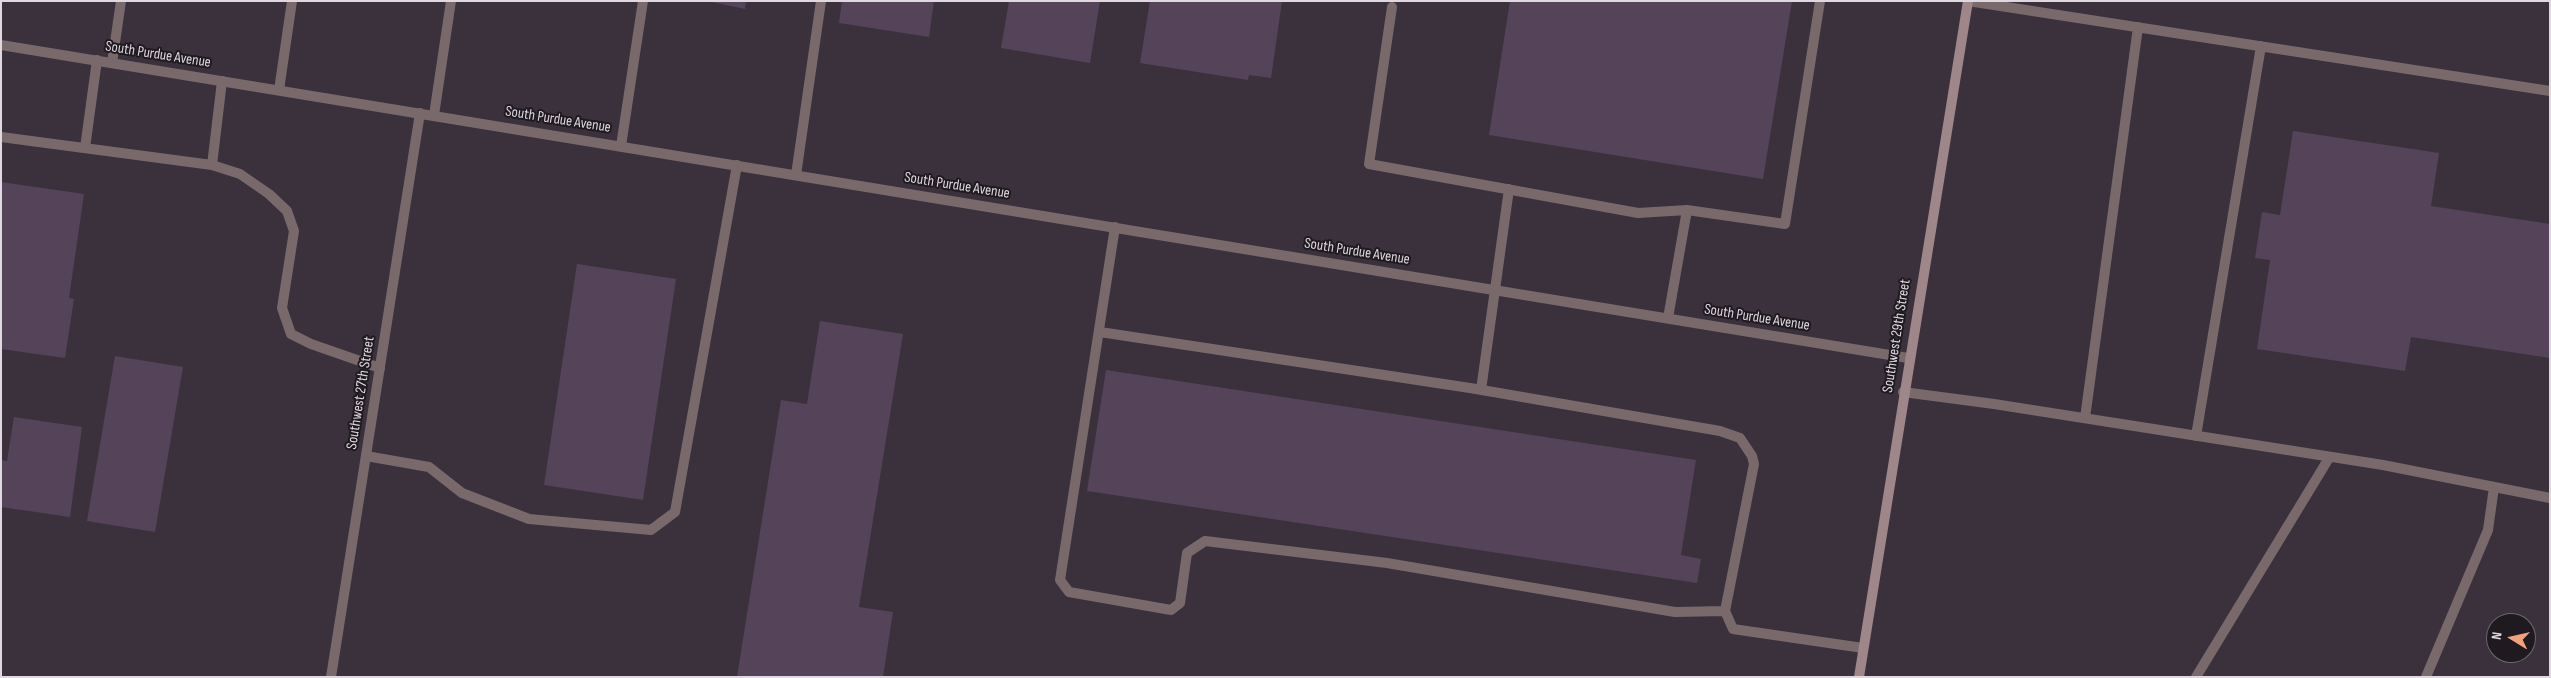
<!DOCTYPE html>
<style>
body{margin:0}
#map{position:relative;width:2551px;height:678px;overflow:hidden;background:#3b313d;font-family:"Sofia Sans Condensed",sans-serif}
canvas{display:block}
.frame{position:absolute;inset:0;border:2px solid #dfd8e0;pointer-events:none}
.north{position:absolute;left:2486px;top:613px;width:50px;height:50px;box-sizing:border-box;background:#1f1a20;border:1px solid #6c666d;border-radius:50%;rotate:279deg;font-size:14px;font-weight:700;line-height:20px;text-align:center;color:#dfd8e0}
.north::after{content:'';display:block;margin:auto;width:18px;height:22px;background:#f1a17c;clip-path:polygon(50% 0,100% 100%,50% 72%,0 100%)}
</style>
<div id="map">
<canvas width="2551" height="678"></canvas>
<div class="frame"></div>
<div class="north">N</div>
</div>
<script>
const ctx = document.querySelector('canvas').getContext('2d');
ctx.lineJoin = 'round';
function fill(path, color) {
  ctx.fillStyle = color;
  ctx.fill(path, 'evenodd');
}
function toPath(rows) {
  const path = new Path2D();
  for (const r of rows) {
    path.moveTo(r[0], r[1]);
    for (let i = 2; i < r.length; i += 2) path.lineTo(r[i], r[i + 1]);
  }
  return path;
}
function strokePath(path, color, width, dash) {
  ctx.strokeStyle = color;
  ctx.lineWidth = width;
  ctx.lineCap = dash ? 'butt' : 'round';
  ctx.setLineDash(dash || []);
  ctx.stroke(path);
}
function label(font, color, halo, rows, align = 'center') {
  ctx.font = font + ' "Sofia Sans Condensed",sans-serif';
  ctx.lineWidth = 4;
  ctx.setLineDash([]);
  ctx.textBaseline = 'middle';
  ctx.strokeStyle = halo;
  ctx.fillStyle = color;
  for (const [text, x, y, turn = 0] of rows) {
    ctx.save();
    ctx.translate(x, y);
    ctx.rotate((+turn || 0) * Math.PI / 180);
    ctx.textAlign = isNaN(turn) ? turn : align;
    if (halo) ctx.strokeText(text, 0, 0);
    ctx.fillText(text, 0, 0);
    ctx.restore();
  }
}
fill(toPath([
 [707,1,746,1,745,9],
 [842,1,934,1,929,37,839,23],
 [1009,1,1100,1,1090,63,1001,48],
 [1150,1,1282,1,1271,78,1249,75,1248,80,1140,63],
 [1510,1,1792,1,1763,179,1489,135],
 [2293,131,2439,153,2431,206,2550,224,2550,358,2411,337,2405,371,2257,349,2270,260,2255,258,2262,212,2280,215],
 [1,182,84,194,69,298,74,299,65,358,1,349],
 [577,264,676,279,643,500,544,485],
 [820,321,903,334,859,607,893,612,883,677,737,677,781,400,807,404],
 [115,356,183,367,155,532,87,521],
 [1106,370,1696,460,1681,555,1701,559,1697,583,1087,491],
 [14,417,82,427,70,517,1,507,1,460,7,461]
]), '#55435a');
strokePath(toPath([
 [1968,1,2550,91],
 [1392,7,1369,164,1638,213,1687,210,1785,224,1820,1],
 [112,63,121,1],
 [279,90,292,1],
 [434,115,451,1],
 [1,137,212,165,240,174,269,194,287,211,294,231,282,308,291,334,311,344,380,368],
 [621,146,643,1],
 [85,148,97,60],
 [212,165,222,81],
 [796,175,821,1],
 [1115,227,1060,580,1069,592,1171,610,1180,603,1187,553,1205,541,1387,563,1675,612,1725,611],
 [1668,318,1687,210],
 [1100,332,1470,388,1720,431,1740,438,1752,456,1754,464,1725,611,1733,629,1863,648],
 [1481,390,1509,189],
 [1903,392,1994,404,2383,465,2550,498],
 [2085,418,2138,27],
 [2196,436,2261,46],
 [366,456,429,467,462,493,529,519,651,530,675,512,737,165],
 [2196,677,2329,458],
 [2426,677,2488,530,2494,487]
]), '#79696b', 10);
strokePath(toPath([
 [1,45,1908,358],
 [331,677,420,113]
]), '#79696b', 10);
strokePath(toPath([
 [1859,677,1968,1]
]), '#9f8688', 10);
label('15px', '#dfd8e0', '#1f1a20', [
 ["South Purdue Avenue",158,55,9],
 ["South Purdue Avenue",558,120,9],
 ["South Purdue Avenue",957,186,9],
 ["South Purdue Avenue",1357,252,9],
 ["South Purdue Avenue",1757,318,9],
 ["Southwest 29th Street",1897,336,-81],
 ["Southwest 27th Street",361,393,-81]
]);
</script>
